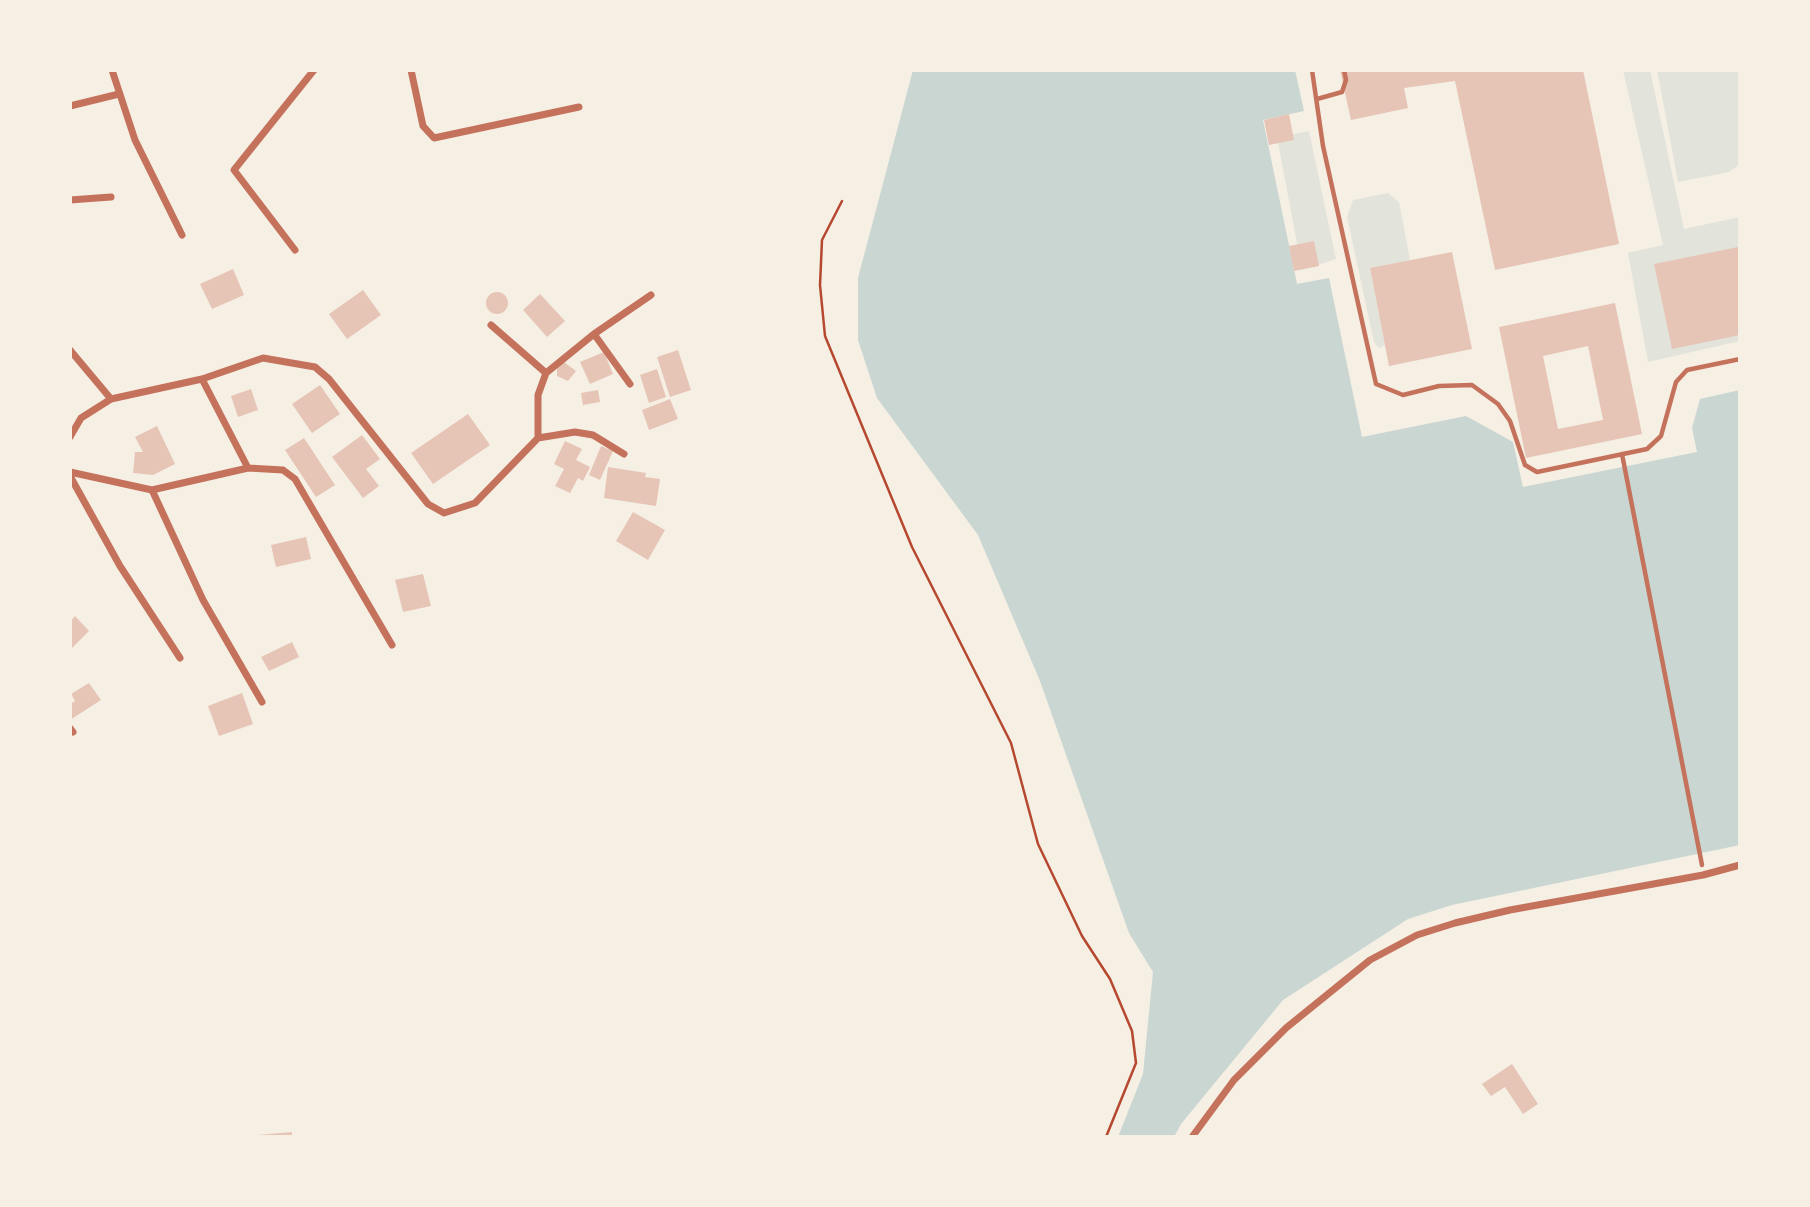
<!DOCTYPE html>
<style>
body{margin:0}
#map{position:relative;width:1810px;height:1207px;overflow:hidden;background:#f6efe4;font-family:Quicksand,sans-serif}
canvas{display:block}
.frame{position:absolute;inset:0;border:72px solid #f6efe4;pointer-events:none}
</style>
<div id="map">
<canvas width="1810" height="1207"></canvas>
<div class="frame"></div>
</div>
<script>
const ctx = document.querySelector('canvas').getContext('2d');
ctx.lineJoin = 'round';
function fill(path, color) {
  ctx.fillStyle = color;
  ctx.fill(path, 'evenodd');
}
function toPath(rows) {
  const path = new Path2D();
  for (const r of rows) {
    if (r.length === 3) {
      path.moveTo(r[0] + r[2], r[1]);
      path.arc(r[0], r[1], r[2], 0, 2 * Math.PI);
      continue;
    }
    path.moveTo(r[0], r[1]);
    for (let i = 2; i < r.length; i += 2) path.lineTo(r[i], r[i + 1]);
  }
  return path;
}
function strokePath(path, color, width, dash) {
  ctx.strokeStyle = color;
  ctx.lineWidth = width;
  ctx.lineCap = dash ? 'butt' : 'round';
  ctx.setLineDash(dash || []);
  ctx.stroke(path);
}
fill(toPath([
 [1623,70,1650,70,1684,229,1740,217,1740,341,1648,362,1628,253,1663,245],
 [1657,70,1740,70,1740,164,1729,172,1678,182],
 [1309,131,1336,259,1302,270,1277,137],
 [1388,193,1399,202,1410,260,1370,269,1385,345,1379,348,1374,342,1347,217,1353,200]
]), '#e2e4dc');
fill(toPath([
 [913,70,1295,70,1304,111,1263,120,1297,284,1329,278,1362,437,1466,416,1513,442,1523,487,1697,452,1692,428,1700,399,1740,390,1740,845,1452,905,1408,919,1283,1000,1181,1124,1174,1137,1118,1137,1143,1074,1153,972,1129,933,1040,681,978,535,877,398,858,340,858,278]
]), '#c9d6d2');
fill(toPath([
 [1340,70,1583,70,1619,244,1495,270,1455,81,1404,88,1408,108,1351,120],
 [1289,114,1294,140,1269,145,1264,120],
 [1314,241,1319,266,1294,271,1289,246],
 [1738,247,1740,335,1672,349,1654,264],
 [1452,252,1472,349,1389,366,1370,268],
 [233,269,244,295,212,309,200,284],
 [363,290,381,315,347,339,329,314],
 [497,303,11],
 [540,294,565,321,547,337,523,310],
 [1615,303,1642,434,1526,458,1499,327],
 [1588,346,1603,420,1558,429,1543,356],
 [678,350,691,390,670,397,657,357],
 [604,352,613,374,590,384,580,362],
 [564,362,576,371,568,381,557,376,557,367],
 [657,369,666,397,649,403,640,375],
 [320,385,340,414,312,433,292,404],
 [251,389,258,410,238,417,231,396],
 [598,390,600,402,583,405,581,393],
 [670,399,678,419,649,430,642,410],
 [468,414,490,445,433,484,411,453],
 [157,426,175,464,153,475,133,473,135,452,143,452,135,437],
 [362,435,380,459,366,469,379,486,363,498,332,457],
 [304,438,335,485,316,497,285,450],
 [565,441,582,449,576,460,590,467,583,481,578,478,570,493,555,486,564,469,554,464],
 [601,446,613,451,600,480,589,475],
 [608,467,646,473,645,477,660,479,656,506,604,498],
 [633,512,665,530,648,560,616,541],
 [306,537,311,559,276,567,271,545],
 [423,574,431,606,403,612,395,580],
 [75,616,89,631,70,650,70,622],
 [292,642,299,657,269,671,261,657],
 [89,683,101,700,70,720,70,704,75,701,71,694],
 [242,693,253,724,219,736,208,706],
 [1512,1064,1538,1104,1523,1114,1505,1087,1491,1096,1482,1084],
 [292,1132,292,1137,257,1137,257,1135]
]), '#e6c5b7');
strokePath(toPath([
 [842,201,822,240,820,285,825,336,912,547,1011,743,1038,844,1082,936,1110,979,1132,1031,1136,1063,1106,1137]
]), '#b5482f', 2.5);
strokePath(toPath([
 [1312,70,1323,146,1376,384,1403,395,1439,386,1472,385,1498,404,1510,421,1525,465,1537,472,1647,449,1661,436,1676,382,1687,370,1740,359],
 [1317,99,1342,92,1346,80,1344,70],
 [1622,454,1702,865]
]), '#c5725c', 4.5);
strokePath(toPath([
 [112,70,135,140,182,235],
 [411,70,423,126,434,138,579,107],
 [70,106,119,94],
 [70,200,111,197],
 [295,250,234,170,314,70],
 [491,325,546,373],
 [594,334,630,384],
 [70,350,111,399],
 [202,379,248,468],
 [70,437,81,418,111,399,202,379,263,358,315,367,329,379,428,504,444,513,475,503,538,438,575,432,593,435,624,454],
 [538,438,538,395,546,373,594,334,651,295],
 [70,472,152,490,248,468,283,470,295,479,392,645],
 [70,476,120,566,180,658],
 [152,490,203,600,262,702],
 [70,728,73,732],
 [1192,1137,1234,1080,1286,1028,1370,960,1417,935,1455,923,1510,910,1703,875,1740,865]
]), '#c5725c', 7);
</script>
